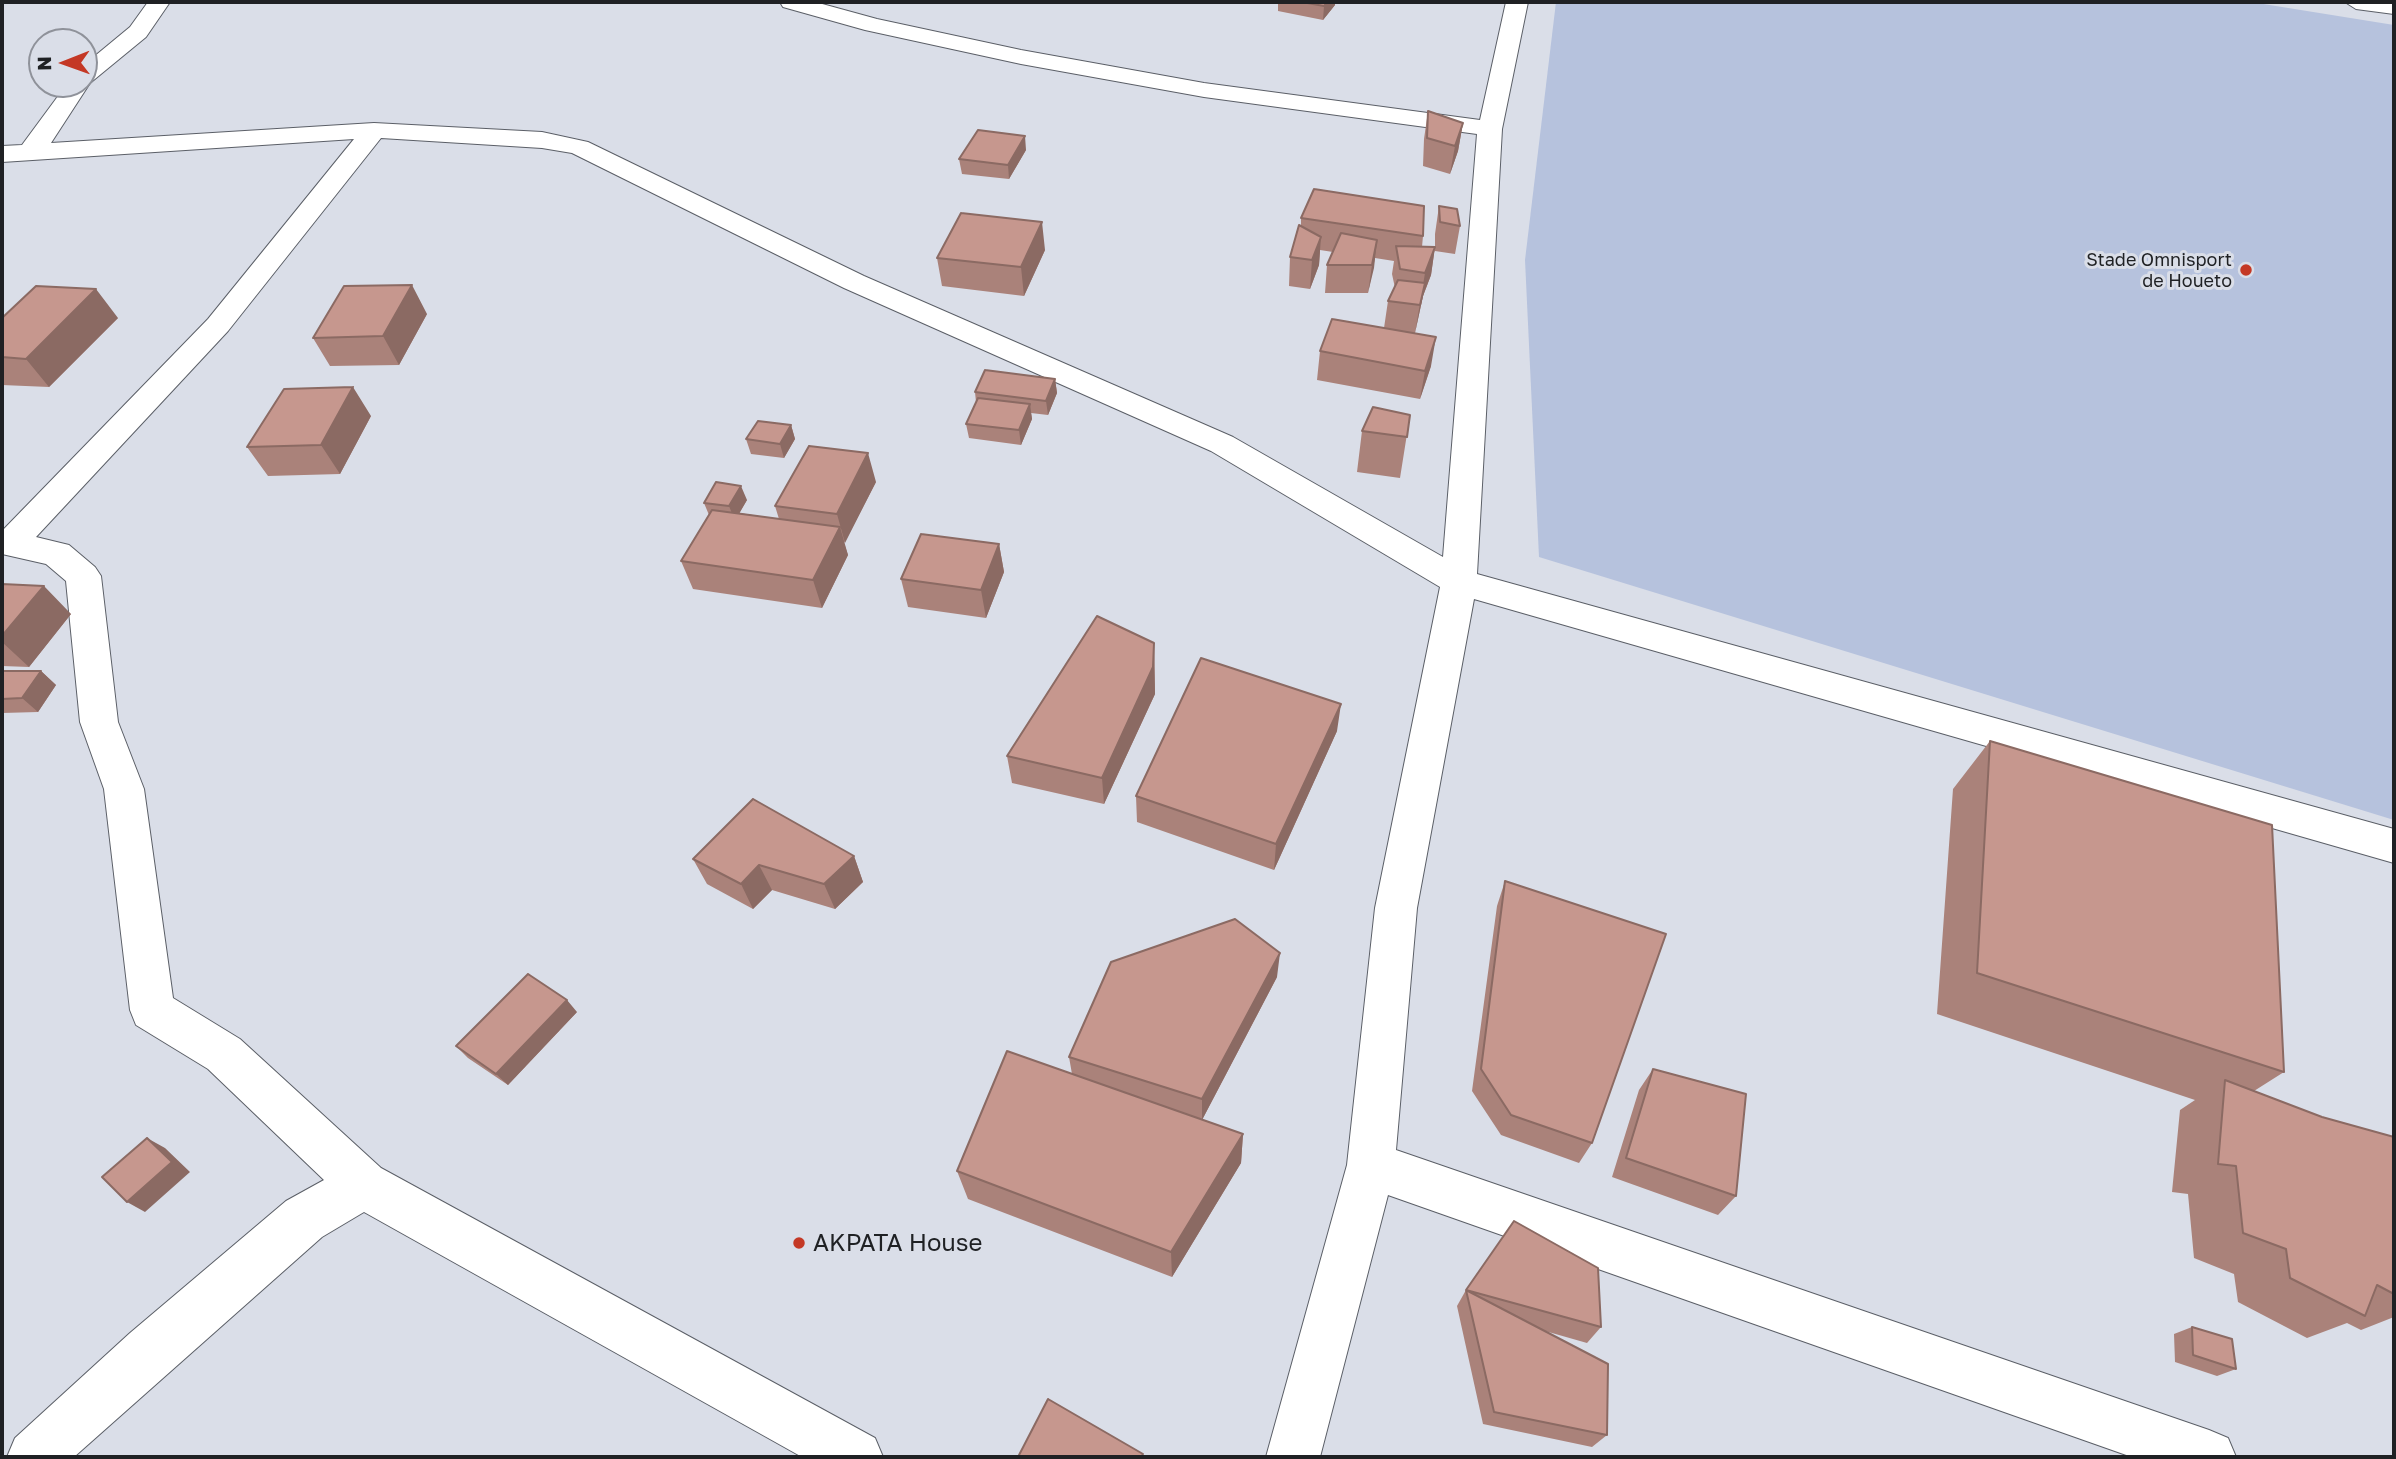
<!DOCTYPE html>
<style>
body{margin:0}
#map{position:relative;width:2396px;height:1459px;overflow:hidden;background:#dadee8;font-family:"Golos Text",sans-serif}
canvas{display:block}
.frame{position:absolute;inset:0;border:4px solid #1f2124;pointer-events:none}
.north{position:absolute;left:28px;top:28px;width:70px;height:70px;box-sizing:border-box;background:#dadee8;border:2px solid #8f929a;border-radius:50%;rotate:269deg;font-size:19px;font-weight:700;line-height:28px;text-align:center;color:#1f2124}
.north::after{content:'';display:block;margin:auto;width:24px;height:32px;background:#c43825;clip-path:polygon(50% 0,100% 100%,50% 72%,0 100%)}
</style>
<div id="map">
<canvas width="2396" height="1459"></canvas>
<div class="frame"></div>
<div class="north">N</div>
</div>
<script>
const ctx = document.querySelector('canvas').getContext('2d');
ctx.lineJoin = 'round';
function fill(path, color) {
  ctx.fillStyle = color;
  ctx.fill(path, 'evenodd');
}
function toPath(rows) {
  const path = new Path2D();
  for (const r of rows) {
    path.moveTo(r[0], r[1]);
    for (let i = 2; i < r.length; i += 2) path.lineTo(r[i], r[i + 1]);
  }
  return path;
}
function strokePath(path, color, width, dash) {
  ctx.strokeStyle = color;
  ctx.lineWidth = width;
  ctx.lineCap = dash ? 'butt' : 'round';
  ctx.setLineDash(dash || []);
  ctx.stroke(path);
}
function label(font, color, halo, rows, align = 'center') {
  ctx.font = font + ' "Golos Text",sans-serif';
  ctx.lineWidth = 6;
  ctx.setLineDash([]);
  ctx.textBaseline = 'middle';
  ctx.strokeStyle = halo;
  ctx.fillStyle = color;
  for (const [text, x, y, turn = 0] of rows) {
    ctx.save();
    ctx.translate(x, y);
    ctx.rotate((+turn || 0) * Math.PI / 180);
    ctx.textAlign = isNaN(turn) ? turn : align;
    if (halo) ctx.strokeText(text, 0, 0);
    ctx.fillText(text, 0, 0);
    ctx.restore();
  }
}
fill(toPath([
 [1556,2,2251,2,2394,25,2394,820,1539,557,1525,260]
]), '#b6c2dd');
const minor = toPath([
 [148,2,170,2,146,37,90,83,51,143,374,123,542,132,588,142,864,276,1233,437,1443,557,1477,134,1204,97,1021,64,865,30,783,7,780,2,815,2,877,19,1021,50,1204,83,1480,120,1506,2,1528,2,1502,129,1477,574,2394,829,2394,863,1474,599,1417,908,1396,1150,2209,1430,2228,1438,2236,1457,2132,1457,1388,1195,1320,1457,1266,1457,1347,1165,1375,908,1440,587,1211,451,844,288,572,153,542,148,381,138,228,331,36,537,69,545,95,567,101,576,118,722,144,789,173,998,240,1039,381,1168,875,1438,883,1457,802,1457,364,1212,322,1237,74,1457,7,1457,15,1438,130,1333,286,1201,324,1180,208,1069,136,1025,130,1010,104,789,80,722,66,581,46,564,2,554,2,531,208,319,354,139,2,162,2,146,22,145,67,84,84,84,84,65,130,27,148,2],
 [2345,2,2394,2,2394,14,2356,9,2345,2]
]);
strokePath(minor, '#5b5f67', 2);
fill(minor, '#fff');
fill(toPath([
 [1278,2,1335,2,1335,5,1323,20,1278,11],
 [1428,111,1463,123,1458,151,1450,174,1423,166,1424,139],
 [1026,150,1009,179,962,174,959,159],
 [1439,206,1460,226,1455,254,1435,251,1435,234],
 [1301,218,1423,236,1422,247,1435,247,1431,275,1423,296,1415,333,1407,332,1431,366,1420,399,1317,380,1320,351,1384,328,1388,301,1395,288,1392,274,1394,261,1375,258,1368,293,1325,293,1327,265,1333,252,1320,250,1319,265,1310,289,1289,286,1290,257,1301,226],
 [1045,250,1024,296,942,286,937,258],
 [427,314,399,365,330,366,313,338],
 [2,318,118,318,49,387,2,385],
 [1055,379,1057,393,1048,415,1031,413,1032,419,1021,445,969,438,966,424,976,402,975,392],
 [1410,415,1400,478,1357,472,1362,431],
 [371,416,340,474,268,476,247,447],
 [791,425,795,439,784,458,751,454,746,439],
 [876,482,844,543,848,555,822,608,693,589,681,561,709,515,704,503,747,500,739,513,779,519,775,506],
 [999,544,1004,572,986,618,908,607,901,579],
 [2,584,71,614,29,667,2,666],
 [1154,643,1155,694,1104,804,1012,783,1007,756],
 [2,671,41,671,56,685,38,712,2,713],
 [1337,731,1274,870,1137,822,1136,796],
 [1990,741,2284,1072,2254,1091,2322,1117,2394,1137,2394,1317,2361,1330,2347,1323,2307,1338,2238,1302,2234,1274,2194,1258,2188,1194,2172,1192,2180,1110,2195,1100,1937,1014,1953,789],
 [854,856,863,882,835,909,772,890,753,909,707,884,693,859],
 [1505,881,1592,1143,1579,1163,1501,1135,1472,1091,1497,906],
 [1277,977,1202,1120,1243,1134,1241,1163,1172,1277,968,1199,957,1171,1072,1074,1069,1057],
 [577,1012,508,1085,468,1058,456,1046],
 [1653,1069,1736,1196,1718,1215,1612,1177,1639,1090],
 [1466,1290,1601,1327,1587,1343,1545,1331,1607,1435,1592,1447,1483,1424,1457,1306],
 [2192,1327,2236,1369,2217,1376,2175,1362,2174,1334]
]), '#aa827a');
fill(toPath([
 [1327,2,1335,2,1335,5,1323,20,1324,6],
 [1463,123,1458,151,1450,174,1455,146],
 [1025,136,1026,150,1009,179,1008,165],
 [1042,222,1045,250,1024,296,1021,267],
 [1321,237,1319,265,1310,289,1312,260],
 [1377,240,1374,268,1368,293,1372,265],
 [1435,247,1431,275,1423,296,1415,333,1425,273],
 [412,285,427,314,399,365,383,336],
 [96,289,118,318,49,387,26,359],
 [1436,337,1431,366,1420,399,1425,371],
 [1055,379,1057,393,1048,415,1046,401],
 [353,387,371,416,340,474,321,445],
 [1030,404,1032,419,1021,445,1019,430],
 [791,425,795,439,784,458,780,444],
 [868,453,876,482,845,543,837,514],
 [741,486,747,500,735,521,729,506],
 [840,527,848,555,822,608,813,580],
 [999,544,1004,572,986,618,981,590],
 [44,586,71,614,29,667,2,642,2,636],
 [1154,643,1155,694,1104,804,1102,778],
 [41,671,56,685,38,712,22,698],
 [1341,704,1337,731,1274,870,1276,844],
 [854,856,863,882,835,909,824,884],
 [759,865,772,890,753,909,741,884],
 [1280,953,1277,977,1202,1120,1202,1099],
 [567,1000,577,1012,508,1085,496,1074],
 [1243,1134,1241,1163,1172,1277,1171,1252],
 [147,1138,165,1148,190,1172,145,1212,127,1202]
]), '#8b6a63');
const building = toPath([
 [1302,2,1327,2,1324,6,1302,2],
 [1428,111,1463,123,1455,146,1427,138,1428,111],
 [978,130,1025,136,1008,165,959,159,978,130],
 [1314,189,1424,206,1423,236,1301,218,1314,189],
 [1439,206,1457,209,1460,226,1440,222,1439,206],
 [961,213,1042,222,1021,267,937,258,961,213],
 [1299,225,1321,237,1312,260,1290,257,1299,225],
 [1341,233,1377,240,1372,265,1327,265,1341,233],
 [1396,246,1435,247,1425,273,1400,269,1396,246],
 [1398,280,1425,283,1420,305,1388,301,1398,280],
 [412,285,383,336,313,338,344,286,412,285],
 [36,286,96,289,26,359,2,357,2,318,36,286],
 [1332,319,1436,337,1425,371,1320,351,1332,319],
 [985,370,1055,379,1046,401,975,392,985,370],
 [353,387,321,445,247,447,284,389,353,387],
 [978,398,1030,404,1019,430,966,424,978,398],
 [1373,407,1410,415,1407,437,1362,431,1373,407],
 [758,421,791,425,780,444,746,439,758,421],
 [809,446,868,453,837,514,775,506,809,446],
 [716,482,741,486,729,506,704,503,716,482],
 [712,510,840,527,813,580,681,561,712,510],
 [921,534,999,544,981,590,901,579,921,534],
 [2,584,44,586,2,636,2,584],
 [1097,616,1154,643,1153,667,1102,778,1007,756,1097,616],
 [1201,658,1341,704,1276,844,1136,796,1201,658],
 [2,671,41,671,22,698,2,699,2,671],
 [1990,741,2272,825,2284,1072,1977,973,1990,741],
 [753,799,854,856,824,884,759,865,741,884,693,859,753,799],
 [1505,881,1666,934,1592,1143,1511,1115,1481,1069,1505,881],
 [1235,919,1280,953,1202,1099,1069,1057,1111,962,1235,919],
 [528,974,567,1000,496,1074,456,1046,528,974],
 [1007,1051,1243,1134,1171,1252,957,1171,1007,1051],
 [1653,1069,1746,1094,1736,1196,1626,1158,1653,1069],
 [2225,1080,2322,1117,2394,1137,2394,1294,2377,1285,2365,1316,2290,1278,2286,1249,2243,1233,2236,1166,2218,1164,2225,1080],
 [147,1138,172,1162,127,1202,102,1177,147,1138],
 [1514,1221,1598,1268,1601,1327,1466,1290,1608,1364,1607,1435,1494,1412,1466,1290,1514,1221],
 [2192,1327,2232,1339,2236,1369,2193,1355,2192,1327],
 [1048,1399,1143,1454,1141,1457,1018,1457,1048,1399]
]);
fill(building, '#c6978e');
strokePath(building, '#8b6a63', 2);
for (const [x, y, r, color] of [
 [2246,270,7,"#c43825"],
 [799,1243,7,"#c43825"]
]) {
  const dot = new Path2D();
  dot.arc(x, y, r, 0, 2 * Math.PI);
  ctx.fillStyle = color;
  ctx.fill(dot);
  strokePath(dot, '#dadee8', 2.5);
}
label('18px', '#1f2124', '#dadee8', [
 ["Stade Omnisport",2232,260],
 ["de Houeto",2232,281]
], 'right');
label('24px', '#1f2124', '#dadee8', [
 ["AKPATA House",813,1243]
], 'left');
</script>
